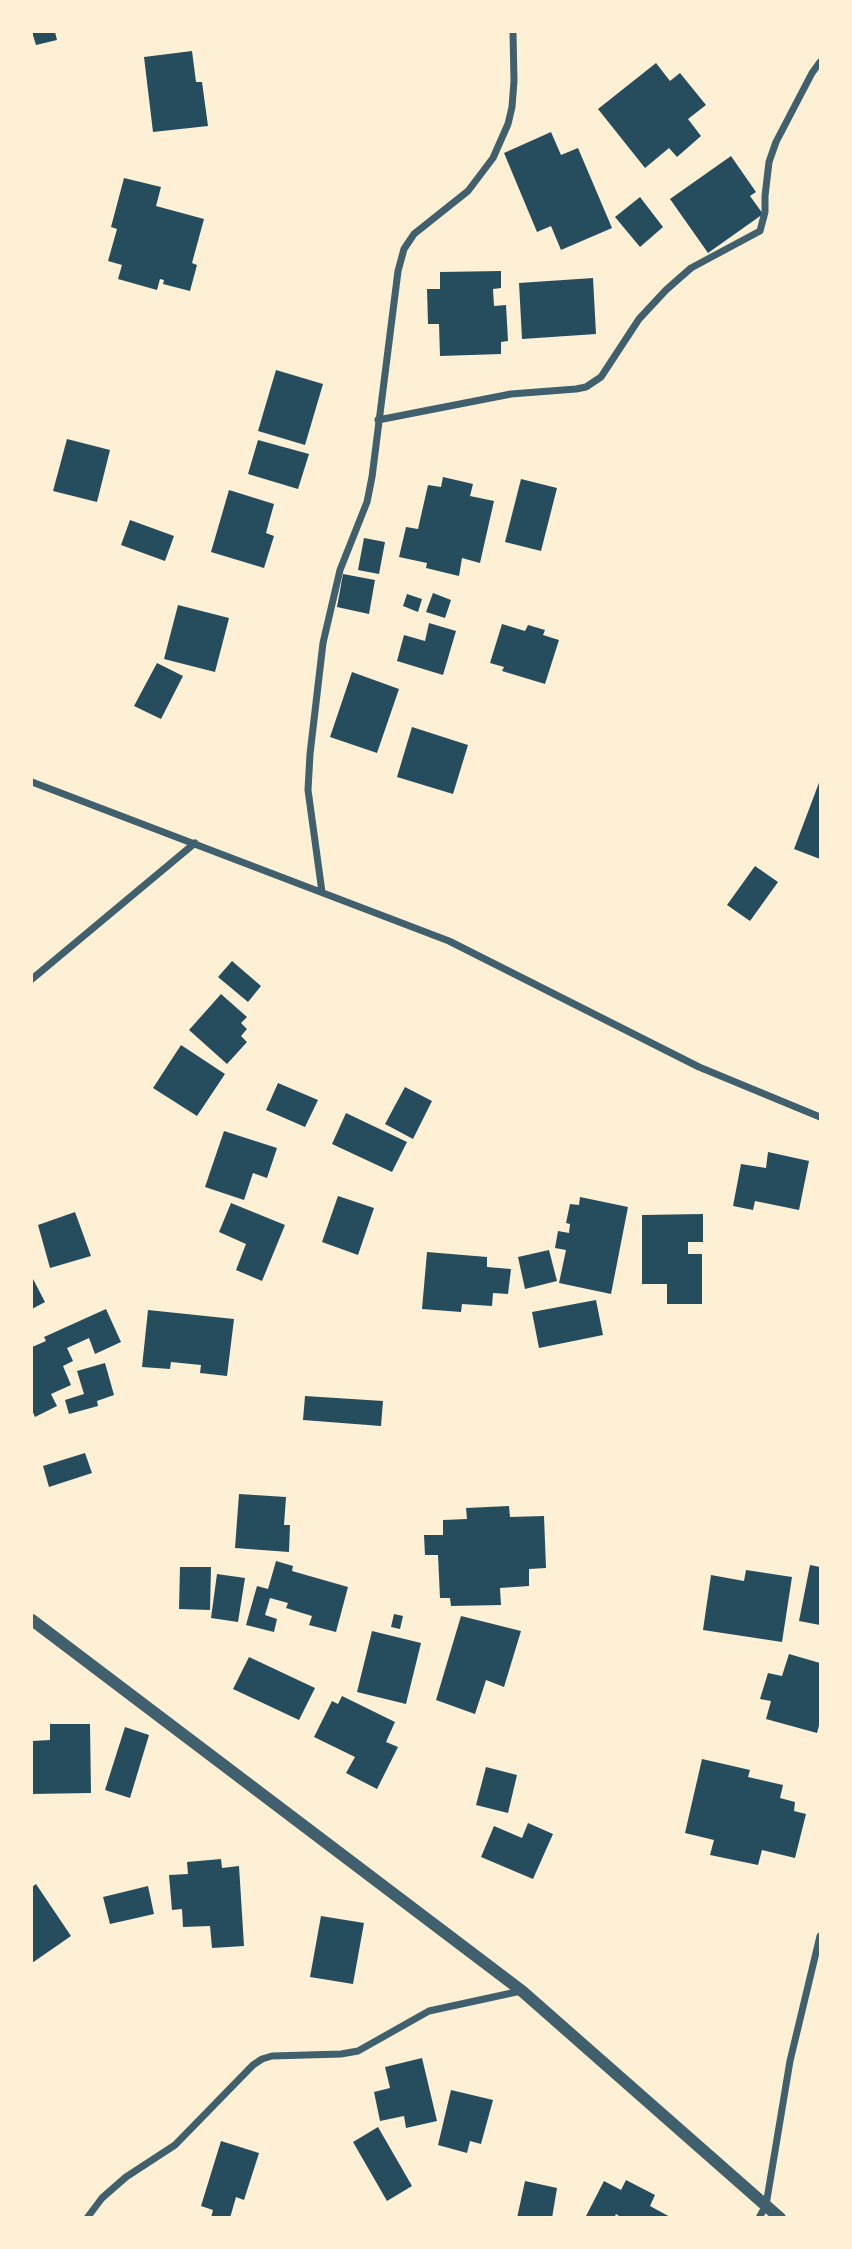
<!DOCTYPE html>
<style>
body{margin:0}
#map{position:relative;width:852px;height:2249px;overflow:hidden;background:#fdf0d5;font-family:Georgia,serif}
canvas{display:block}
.frame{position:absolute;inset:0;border:33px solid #fdf0d5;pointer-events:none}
</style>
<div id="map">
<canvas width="852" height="2249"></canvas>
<div class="frame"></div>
</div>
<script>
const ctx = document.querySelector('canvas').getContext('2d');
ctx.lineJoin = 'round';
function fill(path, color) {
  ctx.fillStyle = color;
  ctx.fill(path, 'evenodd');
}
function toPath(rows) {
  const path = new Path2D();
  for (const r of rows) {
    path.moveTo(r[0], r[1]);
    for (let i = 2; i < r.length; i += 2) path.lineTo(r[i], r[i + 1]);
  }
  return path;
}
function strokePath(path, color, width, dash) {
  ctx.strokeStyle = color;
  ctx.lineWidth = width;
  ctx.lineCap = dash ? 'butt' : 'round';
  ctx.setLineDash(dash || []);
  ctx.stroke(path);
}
fill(toPath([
 [32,32,55,32,57,40,36,45],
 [192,51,196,82,202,82,208,126,153,132,144,57],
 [656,63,670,81,680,73,706,105,688,119,701,136,677,157,669,148,645,168,598,109],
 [551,132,561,155,578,148,612,228,561,250,551,226,537,232,504,153],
 [731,156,756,192,750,196,763,214,708,253,670,199],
 [124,178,161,187,156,206,204,219,192,263,197,265,190,291,163,284,164,280,160,279,157,290,118,279,122,265,108,261,117,229,111,227],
 [640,197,663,227,640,247,615,217],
 [501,271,501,288,493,289,494,306,506,305,508,341,501,342,501,354,440,356,439,324,428,324,427,289,440,289,440,272],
 [593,278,596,334,522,339,519,283],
 [276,370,323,384,305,445,258,431],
 [67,439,110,450,97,502,53,491],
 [258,440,309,454,298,489,248,474],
 [443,477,473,484,470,496,494,501,480,563,462,558,459,576,426,568,427,563,399,557,406,527,418,529,428,485,441,487],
 [521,479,557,488,541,551,505,542],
 [229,490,274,504,266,533,274,536,264,568,211,552],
 [130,520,174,536,165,561,121,545],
 [364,538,385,542,379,574,358,570],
 [343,574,375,580,369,614,337,607],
 [433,593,451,600,445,618,426,612],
 [407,594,422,599,418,612,403,606],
 [178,605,229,618,215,672,164,659],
 [429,623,456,631,443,675,397,661,404,635,425,641],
 [502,624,525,631,528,625,545,630,543,635,559,640,545,684,502,671,504,667,490,663],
 [157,663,183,676,161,719,134,706],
 [352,672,399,689,377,753,330,737],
 [412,727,468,745,453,794,397,777],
 [820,780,820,859,794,849],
 [755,866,778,882,750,921,727,905],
 [232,961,261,986,248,1002,218,977],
 [221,994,247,1017,241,1023,247,1029,241,1036,247,1042,227,1064,189,1030],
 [181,1045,225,1074,197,1116,153,1088],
 [278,1083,318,1100,305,1127,266,1110],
 [405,1087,432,1101,413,1139,385,1124],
 [346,1113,407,1142,392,1172,332,1144],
 [224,1131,277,1148,267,1178,253,1173,244,1200,205,1187],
 [768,1152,809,1161,799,1210,755,1201,753,1210,733,1206,741,1164,766,1168],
 [338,1196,374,1208,358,1255,322,1242],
 [580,1197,628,1207,611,1294,559,1283,566,1250,555,1248,558,1231,569,1233,570,1224,566,1223,570,1204,579,1205],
 [231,1203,285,1225,262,1281,236,1270,246,1244,219,1232],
 [75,1212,91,1256,50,1268,38,1225],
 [703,1214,703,1242,688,1242,688,1254,702,1254,702,1304,667,1304,667,1284,642,1284,642,1215],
 [549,1250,557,1281,525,1289,518,1257],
 [427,1252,487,1257,487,1267,511,1269,508,1294,493,1293,492,1306,462,1304,461,1312,422,1309],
 [32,1277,45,1302,32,1309],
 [596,1300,603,1335,539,1348,532,1312],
 [106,1309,121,1342,95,1354,89,1338,67,1348,73,1361,63,1366,71,1385,51,1394,57,1406,35,1417,32,1410,32,1347,46,1341,44,1337],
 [148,1310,234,1319,227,1376,200,1373,201,1365,171,1362,170,1369,142,1367],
 [105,1363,114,1395,97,1401,98,1406,69,1414,65,1400,84,1394,77,1371],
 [305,1396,383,1401,381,1426,303,1420],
 [85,1453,92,1473,49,1487,43,1466],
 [239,1494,286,1497,284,1525,290,1525,289,1552,235,1548],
 [509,1506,510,1517,544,1516,546,1568,529,1569,529,1586,500,1588,501,1605,451,1606,450,1598,440,1598,438,1555,425,1555,424,1535,443,1535,443,1520,467,1519,466,1508],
 [276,1561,293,1566,292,1571,348,1587,336,1632,309,1625,312,1616,286,1608,288,1603,270,1598,265,1615,277,1619,274,1632,246,1625,257,1586,268,1589],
 [810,1565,820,1567,820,1625,799,1621],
 [180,1567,211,1567,210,1610,179,1609],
 [746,1570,792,1577,782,1642,703,1630,711,1575,744,1581],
 [217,1574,245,1578,238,1622,211,1618],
 [394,1614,403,1616,400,1629,391,1627],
 [461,1616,521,1631,504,1687,486,1680,475,1714,436,1700],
 [372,1631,421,1643,406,1704,357,1692],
 [789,1654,820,1663,820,1722,817,1733,766,1719,771,1701,760,1699,768,1673,782,1676],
 [249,1657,315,1688,299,1720,233,1689],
 [342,1696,395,1722,386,1742,398,1747,377,1789,346,1773,355,1757,314,1737,332,1701,338,1704],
 [50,1724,90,1724,91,1793,32,1794,32,1741,50,1740],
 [125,1727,149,1735,130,1798,105,1790],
 [702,1759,750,1770,748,1777,783,1785,780,1798,795,1802,794,1811,806,1814,795,1858,762,1850,758,1865,710,1855,714,1840,685,1833],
 [486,1767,517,1775,508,1813,476,1805],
 [528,1823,553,1834,533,1879,481,1857,494,1826,522,1838],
 [221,1859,222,1868,239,1866,244,1946,212,1948,210,1926,183,1927,182,1909,172,1910,169,1875,188,1874,187,1862],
 [36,1884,71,1936,32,1963,32,1887],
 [148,1886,154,1914,110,1924,103,1897],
 [321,1916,364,1923,353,1984,310,1977],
 [422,2058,437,2121,406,2128,404,2116,380,2121,374,2092,390,2088,385,2067],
 [451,2090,493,2100,481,2144,470,2141,467,2153,438,2145],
 [378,2127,412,2186,387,2201,353,2142],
 [221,2141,259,2153,244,2200,236,2197,230,2218,211,2218,213,2210,201,2206],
 [626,2180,655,2195,650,2206,672,2218,622,2218,616,2214,614,2218,585,2218,604,2181,621,2190],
 [525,2181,557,2188,552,2218,517,2218]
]), '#264d5e');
strokePath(toPath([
 [378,420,511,394,576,389,586,387,601,377,639,319,666,290,691,268,760,231,765,212,765,196,769,162,776,142,812,73,820,62],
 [32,782,449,941,699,1067,820,1117],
 [322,892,308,790,310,754,323,643,340,570,367,502,372,477,398,271,404,249,414,234,468,191,493,158,508,124,512,107,514,81,513,32],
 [32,979,195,843],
 [87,2218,102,2198,126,2177,175,2145,253,2065,262,2059,272,2056,341,2054,358,2051,429,2011,521,1991],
 [759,2218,766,2205,790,2061,820,1936]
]), '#3f606c', 7);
strokePath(toPath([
 [32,1620,522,1991,780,2218]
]), '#3f606c', 12);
</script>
